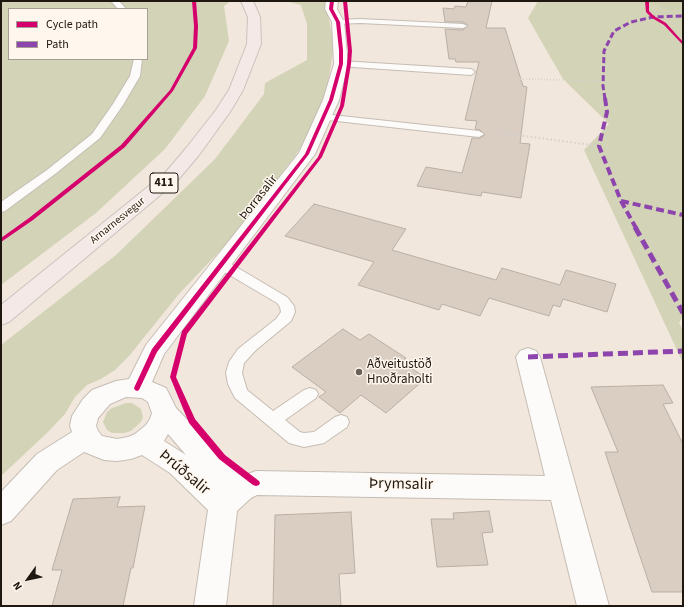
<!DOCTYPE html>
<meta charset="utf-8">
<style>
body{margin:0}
#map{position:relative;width:684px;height:607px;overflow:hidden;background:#f2e7dc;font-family:"Source Sans 3",sans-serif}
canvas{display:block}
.frame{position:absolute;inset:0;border:2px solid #1f1810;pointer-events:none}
.legend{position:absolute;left:8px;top:8px;width:140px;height:52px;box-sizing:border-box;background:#fff7ee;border:1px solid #a59e95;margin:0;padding:5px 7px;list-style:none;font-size:12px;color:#1f1810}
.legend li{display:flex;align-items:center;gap:8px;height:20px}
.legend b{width:20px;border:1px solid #a59e95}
.north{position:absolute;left:8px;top:559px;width:40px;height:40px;-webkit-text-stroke:3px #fff7ee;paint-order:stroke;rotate:237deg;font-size:11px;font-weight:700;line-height:16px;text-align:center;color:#1f1810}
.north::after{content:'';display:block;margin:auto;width:14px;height:18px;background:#1f1810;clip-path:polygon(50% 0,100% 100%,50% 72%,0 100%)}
</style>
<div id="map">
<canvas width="684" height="607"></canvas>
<div class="frame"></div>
<ul class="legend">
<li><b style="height:5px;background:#d6006c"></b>Cycle path</li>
<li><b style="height:5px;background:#8e44ad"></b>Path</li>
</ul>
<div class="north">N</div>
</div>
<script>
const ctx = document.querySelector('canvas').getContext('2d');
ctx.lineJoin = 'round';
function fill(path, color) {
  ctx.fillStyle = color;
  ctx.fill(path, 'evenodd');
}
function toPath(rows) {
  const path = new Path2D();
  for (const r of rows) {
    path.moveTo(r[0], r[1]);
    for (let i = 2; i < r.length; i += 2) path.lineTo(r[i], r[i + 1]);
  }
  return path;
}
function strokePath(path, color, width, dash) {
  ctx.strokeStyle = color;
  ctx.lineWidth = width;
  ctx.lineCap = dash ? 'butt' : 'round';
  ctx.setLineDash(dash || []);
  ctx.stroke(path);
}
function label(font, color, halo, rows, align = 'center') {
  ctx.font = font + ' "Source Sans 3",sans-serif';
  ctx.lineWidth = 3;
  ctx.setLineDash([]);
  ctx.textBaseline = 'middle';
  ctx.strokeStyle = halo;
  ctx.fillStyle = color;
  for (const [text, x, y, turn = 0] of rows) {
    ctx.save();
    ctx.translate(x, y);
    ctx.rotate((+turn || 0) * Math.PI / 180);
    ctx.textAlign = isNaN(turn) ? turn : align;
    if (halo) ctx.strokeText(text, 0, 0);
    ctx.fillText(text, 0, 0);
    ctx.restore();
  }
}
fill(toPath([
 [1,1,231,1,224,6,229,41,205,96,165,149,96,213,1,285],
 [9,9,147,9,147,59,9,59],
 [285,1,325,1,332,34,333,51,327,90,315,123,296,155,233,237,179,294,129,356,115,370,101,379,87,385,75,397,65,414,48,432,1,476,1,345,116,255,215,159,264,94,265,83,307,60,307,24,301,5],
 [538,1,683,1,683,316,679,323,683,330,683,363,584,150,609,124,563,79,548,53,528,18],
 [126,403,132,403,141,409,143,418,140,423,131,431,124,433,112,433,107,430,103,422,107,412,112,408]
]), '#d3d3b7');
fill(toPath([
 [646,1,683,1,683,10,671,11]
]), '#cfcfb1');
const building = toPath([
 [468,1,492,1,486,28,505,28,523,86,527,87,520,143,530,144,521,198,482,192,481,196,417,186,426,167,462,173,472,138,480,138,485,135,480,130,475,129,477,121,465,120,479,62,456,62,455,59,449,59,445,29,463,30,468,25,463,22,445,22,443,8,454,9,455,6,466,7,468,1],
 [314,204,406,229,392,250,496,280,502,268,560,285,566,270,616,284,607,312,563,299,560,307,553,305,549,316,489,298,480,316,442,304,439,310,358,285,374,262,285,236,314,204],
 [343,329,360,340,369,334,406,358,402,362,426,378,386,413,361,395,340,413,319,397,326,392,292,367,343,329],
 [663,385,673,403,663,404,683,444,683,592,652,592,605,452,618,452,591,387,663,385],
 [120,497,117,507,145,506,133,568,131,568,123,606,52,606,62,570,52,570,73,499,120,497],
 [489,511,493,532,482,533,488,565,437,567,431,519,454,519,453,513,489,511],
 [351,512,355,573,339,574,341,606,273,606,275,515,351,512]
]);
fill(building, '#dacec3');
strokePath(building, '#b8afa6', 1);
const lane = toPath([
 [111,1,119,1,126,9,118,9,111,1],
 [360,19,463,24,467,26,463,28,360,23,338,24,334,22,338,20,360,19],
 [134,59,142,59,140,76,123,105,100,138,55,174,5,211,1,212,1,202,47,170,92,134,113,104,130,76,134,59],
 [341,61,471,69,475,72,471,75,338,66,337,64,338,62,341,61],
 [323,114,479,131,484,134,479,137,319,119,318,117,319,115,323,114],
 [221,260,226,261,287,297,294,306,295,312,291,321,256,350,244,363,242,373,247,390,273,411,304,390,310,388,316,390,318,394,316,398,285,420,300,432,304,433,314,432,335,417,341,415,347,417,349,422,347,427,324,443,304,447,289,443,235,398,228,384,226,373,229,362,238,349,276,319,281,312,280,307,277,303,216,267,214,264,216,261,221,260]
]);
const street = toPath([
 [326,1,338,1,337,9,344,22,348,64,339,100,315,154,164,354,152,382,166,388,176,408,215,449,245,475,256,471,545,476,516,357,520,351,528,348,536,351,540,357,609,606,577,606,551,500,257,495,251,498,237,511,226,606,194,606,208,510,170,473,142,455,131,459,117,461,104,460,84,452,57,470,11,521,1,525,1,492,37,454,72,432,70,426,72,416,83,399,92,390,116,381,129,379,146,345,299,153,323,100,334,64,332,22,325,9,326,1],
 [126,397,142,398,148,402,152,413,150,419,146,425,135,434,128,437,117,439,102,436,98,431,96,426,98,418,110,404,126,397],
 [168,434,186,455,164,441,168,434]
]);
const primary = toPath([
 [241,1,253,1,260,17,261,44,243,90,230,112,199,155,177,181,9,322,1,325,1,305,165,173,187,147,216,110,229,90,247,44,248,17,241,1]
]);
strokePath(lane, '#c5bdb4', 2);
strokePath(street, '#c5bdb4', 2);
strokePath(primary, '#c9c4be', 2);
strokePath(toPath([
 [484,78,603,81]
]), '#d4d1ce', 1.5, [1, 2]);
strokePath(toPath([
 [495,132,599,146]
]), '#d4d1ce', 2, [1.5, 2.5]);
fill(lane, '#fdfbfa');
fill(street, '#fdfbfa');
fill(primary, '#f4e9e7');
strokePath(toPath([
 [605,99,603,86,604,51,614,31,631,22,653,17,683,16]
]), '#8e44ad', 3, [6, 3]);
strokePath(toPath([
 [605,98,607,112,599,146,621,201,636,228],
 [621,201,683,215]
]), '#8e44ad', 4, [8, 4]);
strokePath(toPath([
 [635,227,683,313],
 [528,357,683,351]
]), '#8e44ad', 5, [10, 5]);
fill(toPath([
 [192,1,196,1,198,26,197,48,173,91,125,147,33,220,1,242,1,238,29,218,121,145,170,90,193,48,194,26,192,1],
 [330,1,334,1,333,9,340,22,343,50,343,64,333,100,309,154,157,352,139,390,137,391,135,390,134,388,152,349,305,154,329,100,339,64,339,50,336,22,329,9,330,1],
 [343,1,347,1,352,51,351,64,344,106,322,157,187,334,176,377,195,419,225,455,259,481,260,483,259,485,256,486,253,485,219,459,189,423,170,377,182,331,318,157,340,106,347,64,348,51,343,1],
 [645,1,649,1,649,11,654,16,666,23,683,42,683,45,664,25,652,18,646,12,645,1]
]), '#d6006c');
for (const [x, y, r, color] of [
 [359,372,4,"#696057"]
]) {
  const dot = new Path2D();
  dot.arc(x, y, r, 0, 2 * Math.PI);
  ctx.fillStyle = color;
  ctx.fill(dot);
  strokePath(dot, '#fff7ee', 1.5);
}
label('11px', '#1f1810', '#fff7ee', [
 ["Arnarnesvegur",118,221,-39]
]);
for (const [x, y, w] of [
 [164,183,28]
]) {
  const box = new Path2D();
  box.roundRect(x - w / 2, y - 10, w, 20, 3);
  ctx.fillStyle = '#fff7ee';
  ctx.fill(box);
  strokePath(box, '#1f1810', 1);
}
label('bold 12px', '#1f1810', null, [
 ["411",164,183]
]);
label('13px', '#1f1810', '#fff7ee', [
 ["Þorrasalir",259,198,-52]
]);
label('13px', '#1f1810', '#fff7ee', [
 ["Aðveitustöð",367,365],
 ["Hnoðraholti",367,380]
], 'left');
label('16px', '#1f1810', '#fff7ee', [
 ["Þrúðsalir",184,473,40],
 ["Þrymsalir",401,485,1]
]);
</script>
